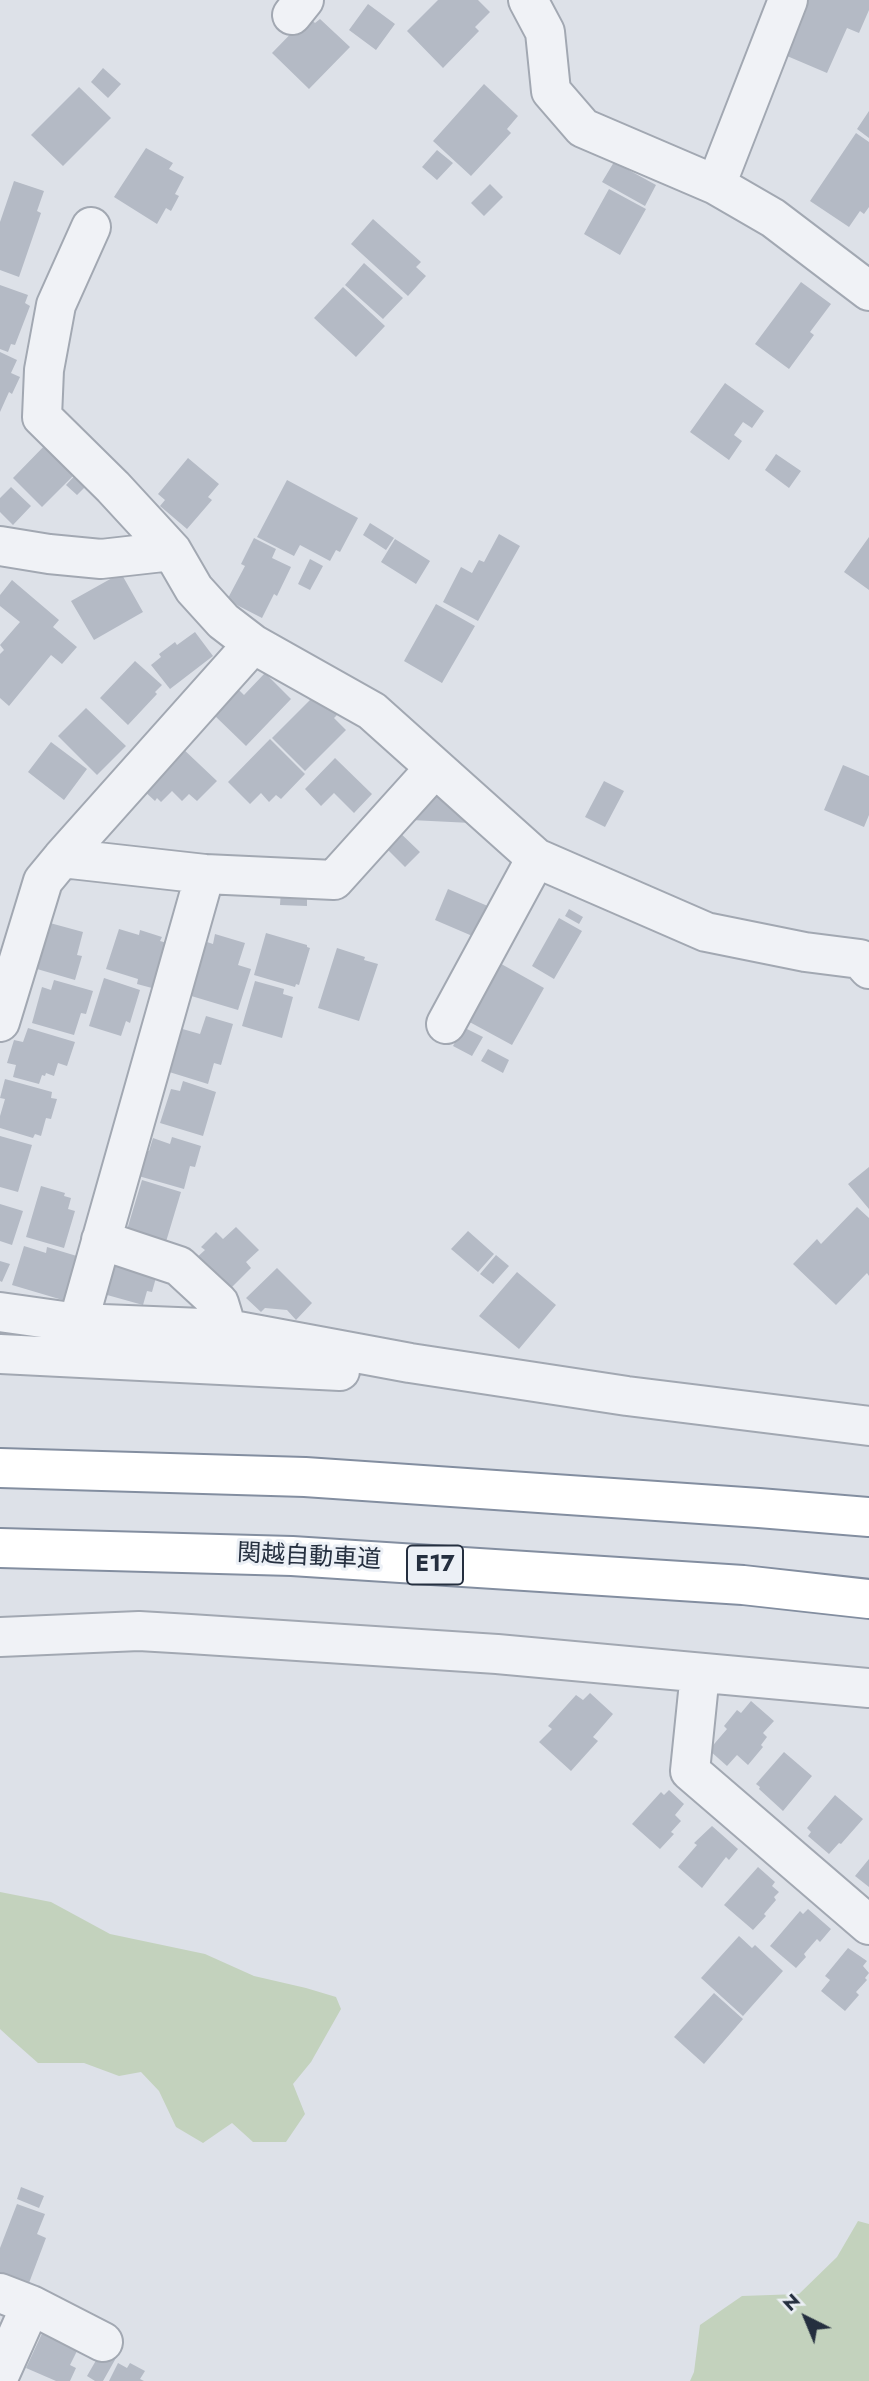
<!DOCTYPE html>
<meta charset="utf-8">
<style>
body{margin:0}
#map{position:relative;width:869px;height:2381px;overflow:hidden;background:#dde1e8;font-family:Jost,sans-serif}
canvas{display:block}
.north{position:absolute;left:771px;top:2283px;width:70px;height:70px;-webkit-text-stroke:5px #ecf0f6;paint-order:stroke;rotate:317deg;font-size:19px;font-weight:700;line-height:28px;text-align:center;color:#252f3f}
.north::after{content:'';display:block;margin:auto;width:24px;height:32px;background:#252f3f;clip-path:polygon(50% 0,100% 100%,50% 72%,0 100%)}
</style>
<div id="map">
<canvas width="869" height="2381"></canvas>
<div class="north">N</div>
</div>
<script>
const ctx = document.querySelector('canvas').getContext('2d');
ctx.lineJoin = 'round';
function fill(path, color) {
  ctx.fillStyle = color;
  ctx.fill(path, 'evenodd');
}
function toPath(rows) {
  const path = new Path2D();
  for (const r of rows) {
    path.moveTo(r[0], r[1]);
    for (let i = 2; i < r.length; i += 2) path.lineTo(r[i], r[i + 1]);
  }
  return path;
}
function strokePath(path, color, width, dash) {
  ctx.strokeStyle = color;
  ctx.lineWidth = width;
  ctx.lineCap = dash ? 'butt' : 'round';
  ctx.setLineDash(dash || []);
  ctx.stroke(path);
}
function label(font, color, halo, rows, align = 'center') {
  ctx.font = font + ' Jost,"Noto Sans JP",sans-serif';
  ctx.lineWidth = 6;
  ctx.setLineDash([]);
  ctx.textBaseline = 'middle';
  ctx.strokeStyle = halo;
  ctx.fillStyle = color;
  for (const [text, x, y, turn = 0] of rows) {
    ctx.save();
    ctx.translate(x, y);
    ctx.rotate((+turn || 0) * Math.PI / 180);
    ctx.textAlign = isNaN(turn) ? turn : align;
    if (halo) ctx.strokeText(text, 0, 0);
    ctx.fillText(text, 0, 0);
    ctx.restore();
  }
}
fill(toPath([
 [0,1892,51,1902,110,1934,205,1954,254,1976,306,1988,336,1997,341,2009,311,2062,293,2084,305,2114,286,2142,253,2142,232,2123,203,2143,176,2127,159,2091,141,2072,119,2076,84,2063,38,2063,12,2040,0,2029],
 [858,2221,869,2224,869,2381,690,2381,694,2372,700,2325,742,2296,799,2294,837,2257]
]), '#c3d2bd');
fill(toPath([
 [438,0,478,0,490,12,475,27,479,31,443,68,407,31],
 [797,0,869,0,869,10,859,33,847,28,827,73,780,53],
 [368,4,395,24,376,50,349,30],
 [308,16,315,23,320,19,350,47,309,89,272,53],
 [103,68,121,84,108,98,91,82],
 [484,84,518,116,507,129,511,133,471,176,433,141],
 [79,87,111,118,63,166,31,135],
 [869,111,869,138,857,129],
 [856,133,869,142,869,207,864,214,860,211,849,227,810,201],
 [146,148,173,163,169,169,184,177,175,194,179,196,171,211,166,208,157,224,114,197],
 [437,150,453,163,437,180,422,167],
 [614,162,656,185,645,206,602,182],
 [14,181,44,191,37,211,41,213,19,277,0,270,0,222],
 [490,184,503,197,484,216,471,203],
 [609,189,646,209,620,255,584,234],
 [373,219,421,262,416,267,426,276,408,296,351,244],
 [364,263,403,298,383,319,345,285],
 [801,282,831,304,810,332,814,335,789,369,755,344],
 [0,285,28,295,25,303,30,306,15,345,11,344,8,352,0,349],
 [343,287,385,326,356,357,314,318],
 [0,352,17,360,11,373,20,377,12,394,9,392,0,412],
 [725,383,764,411,752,428,743,422,734,435,742,441,729,460,690,432],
 [50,440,80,469,42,507,13,478],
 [776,454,801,471,789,488,765,470],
 [188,458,219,484,208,497,212,500,187,529,160,506,165,500,158,494],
 [80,470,91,481,77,495,66,485],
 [287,480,358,518,340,552,336,550,330,561,300,545,294,556,257,537],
 [11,487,31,506,13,525,0,512,0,498],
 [370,523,394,538,386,550,363,535],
 [499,534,520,546,478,621,443,602,461,567,472,573,479,560,484,562],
 [869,537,869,590,844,572],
 [254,538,276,549,272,558,291,567,277,596,274,594,262,618,227,600,245,566,241,564],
 [395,539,430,561,416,584,381,562],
 [310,559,323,566,310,590,298,584],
 [121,573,143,612,94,640,71,601],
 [12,580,59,620,53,627,77,647,62,664,51,655,9,706,0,698,0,654,4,650,0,645,20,622,0,606,0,595],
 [436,604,475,626,442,683,404,661],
 [195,632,213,656,170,689,151,665,161,657,159,654,175,642,177,645],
 [135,661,162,685,155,692,157,694,128,725,100,698],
 [265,673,291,699,246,746,213,714,237,688,244,695],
 [316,694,337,715,334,718,346,730,305,771,272,738],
 [86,708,126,746,97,775,58,736],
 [270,739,305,774,281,799,276,795,269,802,261,793,250,804,228,782],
 [51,742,87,769,64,800,28,772],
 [180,746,217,781,197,801,189,794,182,801,172,791,161,802,157,798,155,801,142,789],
 [335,758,372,794,354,813,334,793,321,806,305,789],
 [843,765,869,776,869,815,864,827,824,810],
 [604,781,624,791,605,827,585,817],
 [447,792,471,823,411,820,427,793],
 [395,828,420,852,405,867,381,843],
 [448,889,490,907,477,938,435,920],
 [281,890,307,892,307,906,280,905],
 [569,909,583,917,579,924,565,916],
 [559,918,582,931,554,979,532,966],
 [50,923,83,932,77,955,82,956,75,980,37,969],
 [119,929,139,935,140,930,162,937,160,941,167,943,152,988,137,984,138,979,106,969],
 [266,933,307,945,307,947,310,948,299,985,296,984,295,987,254,975],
 [215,934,245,943,238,965,251,969,238,1010,188,995,204,941,213,944],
 [337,948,365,957,364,960,378,964,359,1021,318,1008],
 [496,961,544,988,512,1045,464,1019],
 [104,978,140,990,130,1023,126,1021,121,1036,89,1026],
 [54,980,93,991,86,1014,81,1013,74,1035,32,1023,42,987,51,990],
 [255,981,284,989,283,994,293,997,282,1038,242,1026],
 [206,1016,233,1024,221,1065,214,1063,208,1084,166,1071,179,1028,200,1034],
 [463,1027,483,1037,472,1056,453,1046],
 [28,1028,75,1042,67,1066,58,1063,54,1076,46,1073,45,1076,42,1075,39,1084,13,1077,16,1065,7,1063,14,1040,23,1042],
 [488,1049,509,1060,503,1073,481,1061],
 [5,1079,52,1092,51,1098,57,1099,51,1119,46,1118,41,1136,35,1134,33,1138,0,1128,0,1116,5,1099,0,1098],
 [183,1081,216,1092,203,1136,160,1123,171,1089,180,1091],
 [0,1136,32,1145,18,1192,0,1187],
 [172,1137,201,1146,195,1167,190,1166,184,1189,135,1175,142,1150,149,1151,153,1138,170,1144],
 [869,1167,869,1209,848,1184],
 [142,1180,181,1192,165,1245,126,1233],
 [41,1186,65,1193,64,1196,71,1198,68,1209,75,1211,64,1248,26,1237],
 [0,1204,23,1211,12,1245,0,1241],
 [857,1207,869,1218,869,1276,867,1273,836,1305,793,1264,817,1239,821,1244],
 [236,1227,259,1250,246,1262,251,1268,226,1293,194,1260,205,1250,201,1247,216,1232,223,1239],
 [468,1231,494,1254,478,1272,451,1249],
 [24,1246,46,1253,47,1247,80,1257,66,1301,12,1285],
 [496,1255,509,1266,493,1284,480,1274],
 [110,1260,157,1274,152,1292,147,1291,143,1305,100,1293],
 [0,1261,10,1264,2,1282,0,1281],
 [277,1268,312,1303,296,1320,287,1310,265,1308,261,1312,246,1298],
 [517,1272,556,1305,519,1349,479,1316],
 [590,1693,613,1714,593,1737,598,1741,571,1771,539,1742,552,1729,548,1726,576,1695,583,1700],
 [751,1701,774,1721,763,1733,767,1737,761,1745,763,1747,748,1765,737,1755,727,1766,709,1750,727,1729,724,1726,737,1710,741,1713],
 [784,1752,812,1776,783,1811,759,1789,760,1787,756,1784],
 [669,1790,684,1804,675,1815,681,1821,671,1832,674,1834,660,1849,632,1824,661,1792,664,1795],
 [835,1795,863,1819,841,1844,839,1843,829,1854,808,1836,811,1832,807,1828],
 [712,1826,738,1849,729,1860,726,1857,702,1888,678,1867,697,1845,694,1843],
 [869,1859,869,1887,855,1876],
 [758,1867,775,1882,772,1886,779,1892,774,1897,776,1900,764,1914,766,1916,753,1930,724,1905],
 [808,1909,831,1929,820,1942,817,1939,804,1954,806,1957,796,1968,770,1946,800,1911,803,1914],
 [739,1936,752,1948,755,1945,783,1971,743,2016,701,1978],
 [848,1948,867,1961,863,1966,869,1973,865,1978,867,1980,856,1992,859,1995,845,2011,821,1991,830,1980,825,1976],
 [714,1993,743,2019,704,2064,674,2037],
 [21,2187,44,2196,39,2208,17,2199],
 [17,2204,45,2214,37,2234,46,2238,29,2283,0,2272,0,2248],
 [45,2327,81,2343,70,2365,76,2368,70,2381,56,2381,26,2368],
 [102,2350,116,2358,103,2381,95,2381,87,2376],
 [118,2363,127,2368,130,2363,145,2371,140,2379,144,2381,109,2381]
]), '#b4bac5');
const minor = toPath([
 [528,0,545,32,551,91,583,128,716,185,773,218,869,291],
 [292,15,304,0],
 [716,185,788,0],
 [91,227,56,305,44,370,42,417,113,487,172,551,194,589,223,621,253,644,372,711,536,858,706,932,805,952,860,959,869,969],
 [0,546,49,554,101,559,172,551],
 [62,858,253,644],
 [0,1022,43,881,62,858,205,874,334,880,435,768],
 [446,1024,536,858],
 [101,1240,179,1266,219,1303,227,1329],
 [0,1312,78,1323,227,1329,410,1363,627,1396,869,1426],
 [78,1323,205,874],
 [0,1354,340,1371],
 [0,1637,139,1631,190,1634,497,1654,869,1688],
 [700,1673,690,1771,869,1925],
 [0,2293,31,2305,103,2342],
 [0,2374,31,2305]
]);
const highway = toPath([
 [0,1468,305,1477,759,1508,869,1517],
 [0,1548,292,1556,743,1585,869,1599]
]);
strokePath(minor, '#a2a8b2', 42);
strokePath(highway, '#838ea0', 42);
strokePath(minor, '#f0f2f6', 38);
strokePath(highway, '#fff', 38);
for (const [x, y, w] of [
 [435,1565,56]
]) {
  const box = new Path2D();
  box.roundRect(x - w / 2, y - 19.5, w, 39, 5);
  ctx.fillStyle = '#ecf0f6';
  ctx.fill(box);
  strokePath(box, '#252f3f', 2);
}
label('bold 23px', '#252f3f', null, [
 ["E17",435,1565]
]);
label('24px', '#252f3f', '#ecf0f6', [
 ["関越自動車道",309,1558,3]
]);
</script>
